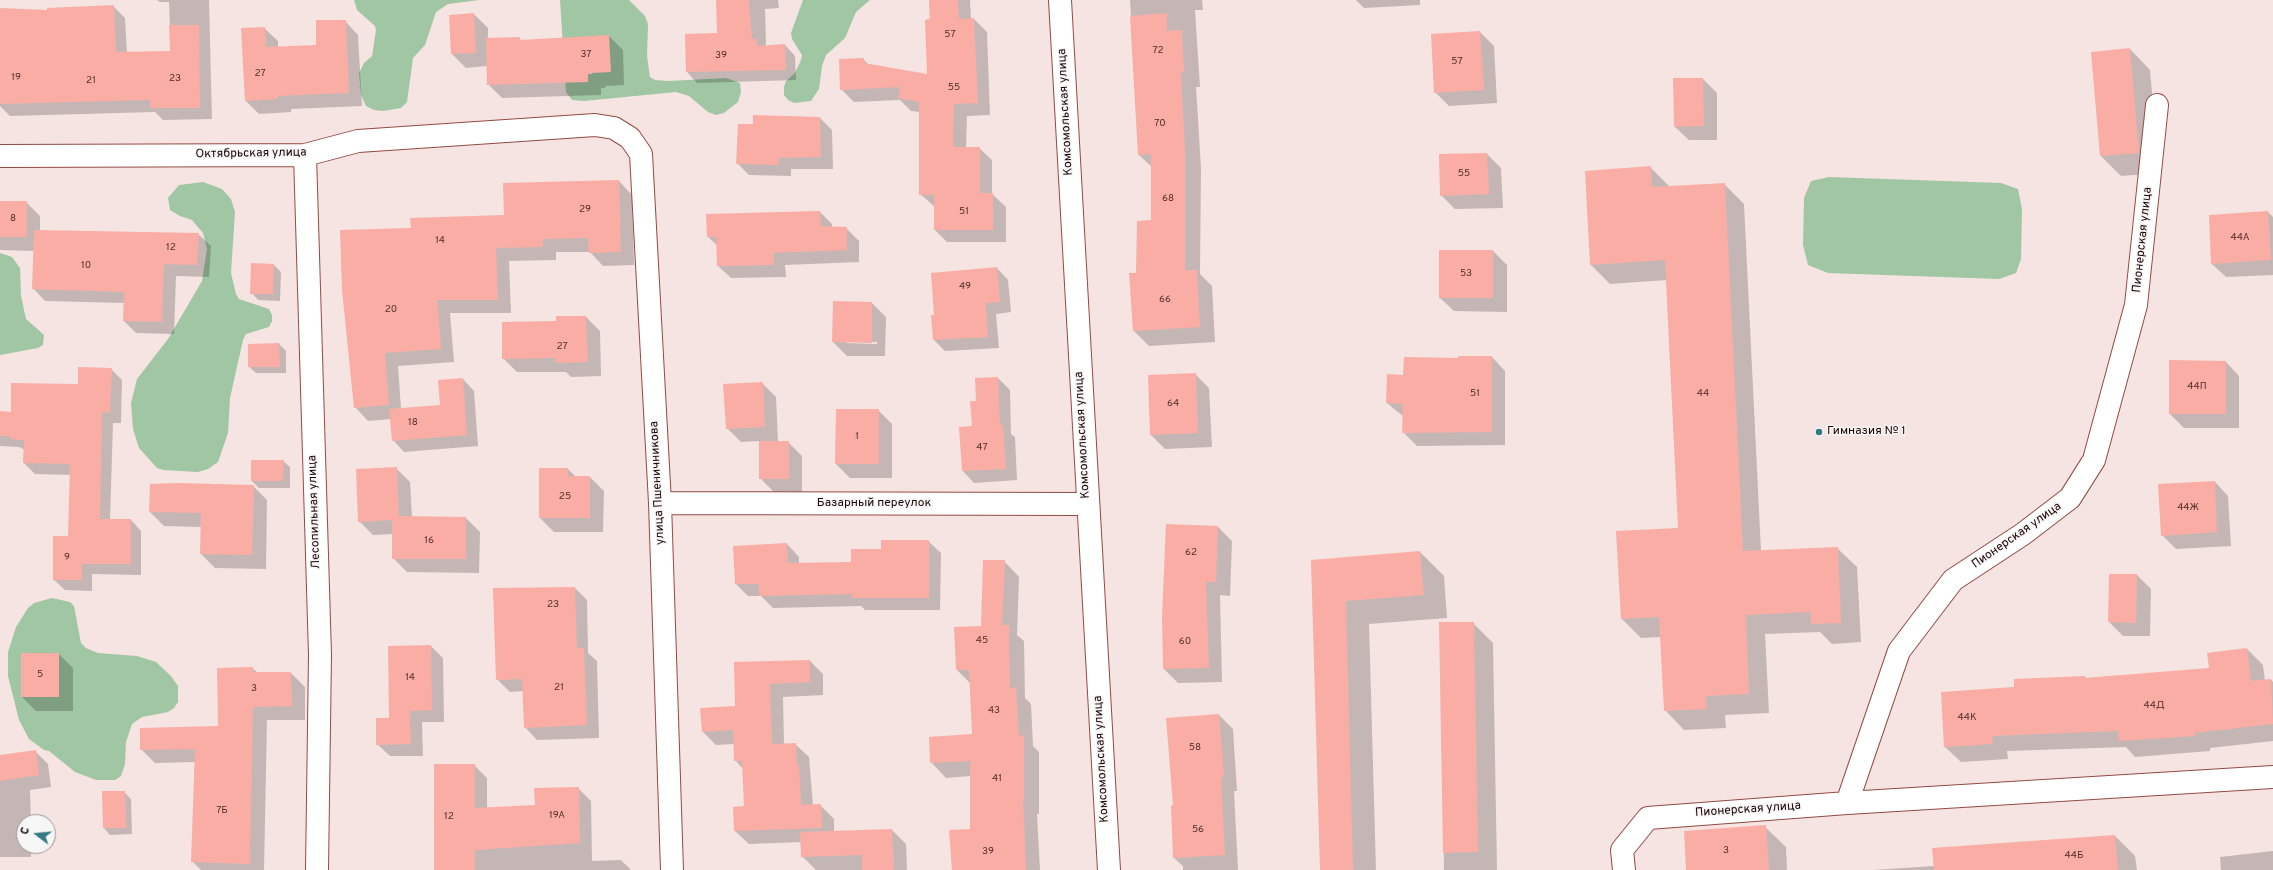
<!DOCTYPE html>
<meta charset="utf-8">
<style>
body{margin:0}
#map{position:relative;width:2273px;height:870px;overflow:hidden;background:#f6e4e2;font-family:Overpass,sans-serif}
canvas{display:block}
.north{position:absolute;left:16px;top:814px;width:40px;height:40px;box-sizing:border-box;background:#f6f6f6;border:1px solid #9f9594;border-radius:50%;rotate:286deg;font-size:11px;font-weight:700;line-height:16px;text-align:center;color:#1c0302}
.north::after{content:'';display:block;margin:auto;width:14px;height:18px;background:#337b84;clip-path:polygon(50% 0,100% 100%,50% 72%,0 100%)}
</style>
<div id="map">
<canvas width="2273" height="870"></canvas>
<div class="north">С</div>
</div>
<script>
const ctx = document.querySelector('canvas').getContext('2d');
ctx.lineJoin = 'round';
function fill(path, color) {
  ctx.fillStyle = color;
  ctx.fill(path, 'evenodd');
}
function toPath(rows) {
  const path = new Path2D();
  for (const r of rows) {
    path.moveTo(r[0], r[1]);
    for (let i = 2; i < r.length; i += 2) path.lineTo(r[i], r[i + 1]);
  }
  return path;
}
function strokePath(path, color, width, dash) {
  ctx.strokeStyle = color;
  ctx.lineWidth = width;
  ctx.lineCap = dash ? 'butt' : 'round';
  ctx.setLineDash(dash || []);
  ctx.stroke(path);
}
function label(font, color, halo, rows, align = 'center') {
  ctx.font = font + ' Overpass,sans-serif';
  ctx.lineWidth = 3;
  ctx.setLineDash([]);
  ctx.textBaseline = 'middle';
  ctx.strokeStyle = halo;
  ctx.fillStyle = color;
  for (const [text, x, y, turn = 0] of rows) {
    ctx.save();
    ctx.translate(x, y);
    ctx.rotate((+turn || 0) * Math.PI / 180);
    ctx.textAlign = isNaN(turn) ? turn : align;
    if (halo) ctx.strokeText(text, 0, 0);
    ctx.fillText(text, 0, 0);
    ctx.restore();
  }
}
fill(toPath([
 [354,0,479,0,448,4,436,12,425,45,413,58,407,102,401,108,383,111,374,110,366,106,361,95,359,73,364,63,372,56,376,30,375,26,357,10],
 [560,0,629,0,645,16,648,24,647,56,650,77,655,80,668,81,726,78,740,83,741,92,738,102,724,113,716,115,708,112,689,96,676,92,584,101,572,100,566,92],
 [803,0,870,0,856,12,845,38,826,55,822,66,819,89,811,101,794,103,788,100,784,95,784,87,786,81,795,73,801,60,802,55,792,39,791,33],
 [1829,177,2001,183,2018,189,2022,209,2021,259,2016,273,1999,279,1828,273,1808,265,1803,245,1804,198,1811,181],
 [203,182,222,189,231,199,235,212,231,273,236,294,239,299,269,309,272,315,272,321,269,327,246,334,243,340,230,398,228,433,218,462,208,469,198,472,163,470,157,468,139,448,133,429,131,403,137,379,168,339,202,281,207,249,203,233,192,220,180,216,170,210,168,198,179,185],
 [0,253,12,257,20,268,21,296,26,319,44,335,43,345,38,348,0,355],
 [52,598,70,602,74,606,81,643,86,648,98,653,137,656,156,662,171,676,178,686,178,702,174,708,168,712,142,717,132,724,126,742,125,764,121,776,115,780,96,780,75,772,49,751,44,750,29,739,19,720,8,676,8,652,16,627,28,608,34,603]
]), '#a0c6a3');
fill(toPath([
 [157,0,209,0,212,119,163,120,155,112,10,116,0,106,0,9,48,11,113,6,125,18,127,52,171,52,169,2,160,2],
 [717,0,778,0,779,8,765,9,766,46,785,45,795,56,796,80,697,83,687,72,686,35,718,34],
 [930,0,970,0,971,19,974,19,987,32,990,115,967,116,966,148,979,148,992,160,992,194,1006,207,1006,242,947,242,935,230,935,207,920,194,920,112,911,111,900,100,854,102,841,89,863,59,869,65,928,75],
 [1130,0,1202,0,1203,10,1195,10,1200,87,1196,87,1201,168,1200,274,1212,286,1215,342,1149,346,1134,331,1137,274,1152,221,1152,167,1139,155],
 [1356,0,1420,0,1420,5,1364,8],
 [474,14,488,28,488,39,519,38,522,41,609,36,623,50,624,85,605,86,605,88,601,88,601,95,502,98,488,84,487,66,466,68,452,54],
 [345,21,358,35,362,106,291,109,291,112,259,114,246,101,264,28,278,41,278,48,317,46],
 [1480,32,1494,46,1497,103,1449,106,1435,92],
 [2130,49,2150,70,2159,173,2121,176,2101,156],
 [1703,79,1717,93,1717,140,1689,140,1675,127],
 [820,118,832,130,833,169,791,169,791,176,749,175,737,163,754,125],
 [1487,154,1501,168,1503,208,1455,209,1441,195,1440,155],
 [1650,167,1670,187,1724,184,1744,204,1761,551,1837,548,1857,567,1861,642,1832,644,1820,632,1765,634,1769,713,1725,715,1726,728,1684,730,1665,710,1661,637,1641,638,1622,619,1679,529,1667,280,1610,284,1591,265],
 [619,181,632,195,634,265,603,266,590,252,556,252,556,260,509,261,511,313,450,313,454,362,398,366,401,409,441,406,463,379,474,391,478,446,404,452,393,440,391,419,368,421,355,407,412,229,505,216],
 [0,202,26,202,40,216,40,231,198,234,211,246,209,277,176,276,174,334,136,333,124,321,125,303,45,301,33,288,34,251,0,250],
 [820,212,832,224,832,228,846,228,859,241,859,262,785,265,786,277,731,278,718,266,718,246,708,237],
 [2268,212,2273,217,2273,275,2226,277,2212,264],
 [1493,251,1507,265,1507,312,1454,311,1440,298],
 [252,264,274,265,281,272,280,301,258,300,252,293],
 [997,268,1008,280,1011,312,996,314,999,348,945,351,934,340,932,316,935,316],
 [834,302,872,303,886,317,885,356,847,356,833,342],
 [846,341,877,342,877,344,846,343],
 [586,317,600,331,601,376,571,377,566,372,517,372,503,358,557,322],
 [279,344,286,351,286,373,256,373,249,367],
 [1492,357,1505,371,1505,445,1417,446,1403,432,1404,417,1387,403,1404,376,1459,359],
 [2226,362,2239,376,2239,428,2184,428,2170,414],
 [111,369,122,380,121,423,113,423,110,520,131,520,141,531,141,575,92,574,92,591,65,590,54,580,69,536,71,475,35,474,24,463,25,450,19,447,0,446,0,412,12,413,79,385],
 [1195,374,1209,388,1212,447,1165,449,1151,435],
 [998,378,1010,390,1011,434,1015,437,1017,480,974,483,963,471,960,428,973,427,977,402],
 [762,383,776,397,778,442,788,442,802,456,802,492,774,492,760,478,760,441,741,442,727,428],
 [878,410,892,424,892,478,850,478,836,464],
 [252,461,283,461,290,467,290,488,259,488,252,481],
 [396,468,410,482,412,517,466,518,480,532,479,573,407,572,393,558,393,534,373,535,359,521],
 [568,469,576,477,590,477,604,491,603,532,554,532,540,518],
 [2215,482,2228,496,2231,546,2176,549,2162,535],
 [253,486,267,500,266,569,215,568,201,554,201,527,164,526,150,512],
 [1218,527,1232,541,1230,596,1220,595,1222,682,1178,683,1164,669],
 [928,541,941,553,940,610,865,610,861,606,773,608,761,596,748,596,736,584,734,547,787,544,799,557,799,563,852,563,882,550],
 [1420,552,1444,576,1447,618,1369,624,1376,870,1321,870,1312,561],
 [1004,561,1019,577,1017,635,1024,641,1025,698,1031,704,1033,746,1039,752,1039,814,1037,814,1040,870,953,870,971,830,971,776,946,778,931,762,973,735,971,684,957,670,982,627],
 [2137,575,2151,589,2150,636,2123,636,2109,622],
 [575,588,587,600,588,653,597,661,599,738,537,740,525,727,524,691,510,692,497,679],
 [1440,623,1473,623,1493,643,1497,870,1444,870],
 [431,646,443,658,444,722,422,722,423,756,390,756,377,744],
 [2247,649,2263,665,2265,681,2271,680,2273,682,2273,741,2210,748,2210,751,2135,757,2126,747,2007,751,2008,759,1961,762,1945,747,2015,688,2085,677,2087,678,2210,669],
 [59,654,73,668,73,711,36,711,22,697],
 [810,661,823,674,823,695,783,697,784,744,795,744,809,757,813,805,820,805,834,819,834,832,892,830,906,844,907,870,816,870,802,856,802,842,749,844,735,831,745,807,743,769,735,760,734,744,716,745,703,732,701,709,736,707,735,663],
 [252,668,258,673,291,673,305,687,305,720,267,720,264,870,201,870,192,861,195,762,155,763,141,749,219,727],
 [1219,715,1233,729,1237,791,1234,791,1238,870,1183,870,1183,866,1174,858,1174,806],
 [35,751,48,764,51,787,30,790,31,822,24,822,24,846,31,846,31,857,0,857,0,756],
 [474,765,487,778,487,809,536,806,578,788,591,801,592,861,621,860,631,870,435,870],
 [124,792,131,799,132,834,110,835,104,828],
 [1765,827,1786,847,1787,870,1687,870],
 [2115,836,2135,856,2137,870,1872,870,1934,866,1933,849],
 [2273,851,2273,870,2221,870,2220,857]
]), '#0003');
fill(toPath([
 [716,0,749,0,752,39,756,39,757,46,785,44,786,70,686,72,685,34,717,33],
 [929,0,958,0,959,19,974,18,978,103,954,104,953,147,980,147,980,193,993,193,993,230,934,230,934,195,919,195,919,102,898,98,900,87,840,90,839,59,864,58,864,63,927,74,925,20,930,19],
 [114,5,116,52,170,51,169,25,199,25,200,108,150,108,150,100,0,104,0,8,47,10,47,8],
 [474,13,476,53,451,54,449,15],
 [1167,13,1167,31,1182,30,1184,71,1181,72,1185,152,1185,270,1197,270,1200,327,1133,331,1129,273,1136,273,1137,221,1151,220,1151,154,1138,155,1130,16],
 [316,20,346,20,349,93,278,96,278,99,245,101,241,28,265,27,266,47,316,45],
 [1480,31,1484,90,1434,93,1431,34],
 [609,35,611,72,592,73,592,74,588,74,588,82,487,85,486,38,520,37,520,40],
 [2130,48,2139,153,2100,156,2091,52],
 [1673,78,1703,78,1704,126,1674,127],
 [753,115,820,117,821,157,779,158,779,165,736,164,738,124,753,124],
 [1487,153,1489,194,1440,196,1439,154],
 [1651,166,1652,187,1725,183,1743,551,1838,547,1841,623,1811,624,1811,612,1746,615,1749,694,1706,696,1707,709,1664,711,1659,617,1621,619,1616,531,1678,528,1665,260,1590,265,1585,171],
 [619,180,621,252,589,253,588,238,543,239,543,247,496,248,498,300,437,300,441,349,385,353,389,405,354,408,342,290,340,230,411,228,410,218,504,215,503,183],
 [0,201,27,201,27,237,0,237],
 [820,211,821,226,847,227,847,250,773,253,774,265,717,266,716,237,707,237,706,214],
 [2268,211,2271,260,2211,264,2209,215],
 [34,230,199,233,197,265,164,264,162,322,123,321,124,292,32,289],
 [1439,250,1493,250,1493,298,1439,298],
 [251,263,274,264,273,294,250,294],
 [997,267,1000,302,986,303,988,337,933,340,931,315,934,315,931,273],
 [833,301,872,302,872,343,832,342],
 [556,316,586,316,588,362,556,363,556,358,502,359,502,322,556,321],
 [279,343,280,367,248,367,248,344],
 [1458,356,1492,356,1492,432,1402,433,1403,404,1386,403,1387,374,1403,375,1404,357,1458,358],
 [2169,360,2226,361,2226,414,2169,414],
 [78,367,112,368,110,413,102,412,100,519,131,519,131,564,82,564,82,580,53,580,53,536,68,536,70,464,23,463,24,440,10,439,10,436,0,436,0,411,11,412,11,383,78,384],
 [1196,373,1198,433,1150,435,1148,375],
 [998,377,1000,425,1003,425,1006,469,962,471,959,427,972,426,970,401,976,401,975,378],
 [463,378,467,435,392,441,389,409,440,405,438,380],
 [763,382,765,427,726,429,723,384],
 [836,409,879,409,879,464,835,464],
 [759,441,789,441,789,479,759,479],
 [251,460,284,460,283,481,251,481],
 [397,467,399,516,466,517,466,559,392,559,392,520,358,522,356,469],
 [539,468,568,468,568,476,590,476,590,518,539,518],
 [2215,481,2217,532,2161,536,2158,484],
 [177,483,254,485,252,555,200,554,201,513,149,512,150,484],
 [1166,524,1218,526,1216,582,1206,582,1209,668,1163,669,1162,616],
 [881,540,929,540,929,598,852,598,852,594,759,596,759,584,735,584,733,546,787,543,788,563,851,562,851,549,881,549],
 [1420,551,1424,595,1346,601,1353,870,1320,870,1311,560],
 [983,560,1005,560,1002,625,1009,625,1010,688,1016,687,1019,736,1024,735,1024,799,1023,799,1026,870,952,870,949,830,970,829,970,761,930,763,929,737,972,734,969,670,956,670,954,627,981,626],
 [2109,574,2137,574,2136,623,2108,622],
 [575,587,577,648,584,648,587,725,524,728,522,679,496,680,493,588],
 [1439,622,1474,622,1478,852,1443,853],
 [431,645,432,710,410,711,411,744,376,745,376,718,389,718,388,646],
 [2247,648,2251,681,2271,679,2273,724,2194,733,2195,736,2119,741,2118,731,1992,736,1993,744,1944,747,1941,692,2014,687,2014,679,2085,676,2085,678,2209,668,2207,653],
 [21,653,59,653,59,697,21,697],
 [810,660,810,682,770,684,772,744,796,743,797,764,799,764,801,805,821,804,822,828,734,831,733,807,744,806,742,761,734,761,733,730,702,732,700,708,735,706,734,662],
 [253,667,253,672,291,672,292,706,253,707,250,864,191,862,195,749,140,750,140,728,218,726,217,668],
 [1219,714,1224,777,1221,777,1225,855,1173,858,1171,806,1173,805,1166,718],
 [36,750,39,775,0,781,0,755],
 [434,764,475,764,475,808,535,805,534,788,579,787,580,843,475,850,475,870,434,870],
 [102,791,125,791,126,828,103,828],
 [1766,825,1769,870,1686,870,1684,831],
 [892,829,894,870,862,870,862,855,801,857,800,832],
 [2115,835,2118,870,1934,870,1932,848]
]), '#f9ada4');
const minor = toPath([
 [305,155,320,655,317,870],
 [0,156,305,155,358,141,595,125,614,128,630,138,641,154,660,503,672,870],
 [660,503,1087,504],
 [1847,803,1899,651,1953,580,2023,534,2070,498,2094,460,2136,305,2157,105],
 [1624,870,1622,850,1648,818,1847,803,2273,777]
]);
const tertiary = toPath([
 [1060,0,1109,870]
]);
strokePath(minor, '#934a44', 24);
strokePath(tertiary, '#934a44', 24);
strokePath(minor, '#fff', 22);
strokePath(tertiary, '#fff', 22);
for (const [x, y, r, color] of [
 [1819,432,4,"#337b84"]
]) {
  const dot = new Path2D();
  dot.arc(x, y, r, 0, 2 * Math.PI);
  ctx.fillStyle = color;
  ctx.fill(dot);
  strokePath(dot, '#f6f6f6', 1.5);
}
label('10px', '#532e2a', null, [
 ["57",950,35],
 ["72",1158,51],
 ["37",586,55],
 ["39",721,56],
 ["57",1457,62],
 ["27",260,74],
 ["19",16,78],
 ["23",175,79],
 ["21",91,81],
 ["55",954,88],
 ["70",1160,124],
 ["55",1464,174],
 ["68",1168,199],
 ["29",585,210],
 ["51",964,212],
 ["8",13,219],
 ["44А",2240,238],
 ["14",440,241],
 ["12",171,248],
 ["10",86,266],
 ["53",1466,274],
 ["49",965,287],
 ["66",1165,300],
 ["20",391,310],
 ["27",562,347],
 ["44П",2197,387],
 ["51",1475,394],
 ["44",1703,394],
 ["64",1173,404],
 ["18",413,423],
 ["1",857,437],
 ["47",982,448],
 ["25",565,497],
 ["44Ж",2188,508],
 ["16",429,541],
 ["62",1191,553],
 ["9",67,558],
 ["23",553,605],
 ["45",982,641],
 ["60",1185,642],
 ["5",40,675],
 ["14",410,678],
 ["21",559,688],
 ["3",254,689],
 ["44Д",2154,706],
 ["43",994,711],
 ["44К",1967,718],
 ["58",1195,748],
 ["41",997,779],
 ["7Б",222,811],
 ["19А",557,816],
 ["12",449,817],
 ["56",1198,830],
 ["3",1726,851],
 ["39",988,852],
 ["44Б",2074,856]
]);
label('12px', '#1c0302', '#f6f6f6', [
 ["Комсомольская улица",1066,112,-93],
 ["Октябрьская улица",251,154,-1],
 ["Пионерская улица",2143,240,-84],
 ["Комсомольская улица",1083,435,-93],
 ["улица Пшеничникова",658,483,-93],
 ["Базарный переулок",874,504],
 ["Лесопильная улица",315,512,-92],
 ["Пионерская улица",2017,536,-35],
 ["Комсомольская улица",1102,759,-93],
 ["Пионерская улица",1748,810,-4]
]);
label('12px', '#1c0302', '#f6f6f6', [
 ["Гимназия № 1",1827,432]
], 'left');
</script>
